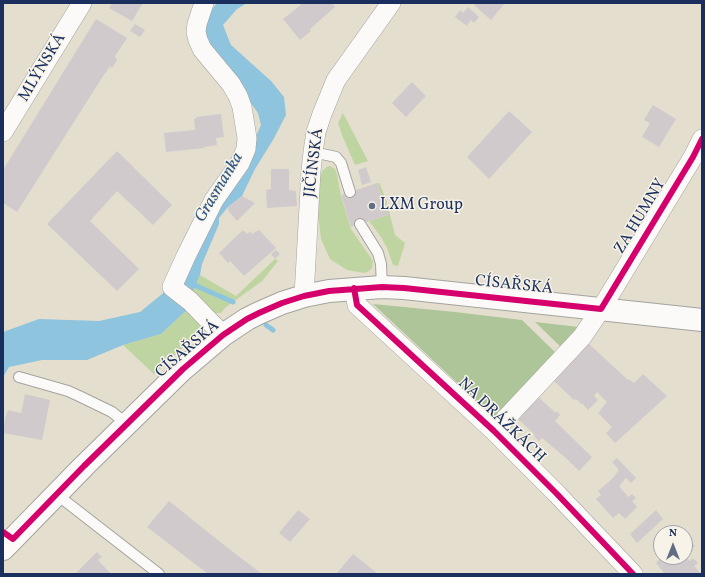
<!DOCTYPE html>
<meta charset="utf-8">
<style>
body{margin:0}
#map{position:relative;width:705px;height:577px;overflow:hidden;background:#e4dece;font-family:Vollkorn,serif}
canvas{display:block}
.frame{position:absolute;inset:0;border:4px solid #1b2f5e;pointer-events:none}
.north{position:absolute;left:653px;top:525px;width:40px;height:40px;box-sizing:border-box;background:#f7f3e8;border:1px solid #9fa5b1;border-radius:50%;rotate:0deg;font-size:11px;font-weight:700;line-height:16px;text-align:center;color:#1b2f5e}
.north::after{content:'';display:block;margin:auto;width:14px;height:18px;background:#616c85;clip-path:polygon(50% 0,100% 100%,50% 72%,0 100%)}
</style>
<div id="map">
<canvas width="705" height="577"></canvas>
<div class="frame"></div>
<div class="north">N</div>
</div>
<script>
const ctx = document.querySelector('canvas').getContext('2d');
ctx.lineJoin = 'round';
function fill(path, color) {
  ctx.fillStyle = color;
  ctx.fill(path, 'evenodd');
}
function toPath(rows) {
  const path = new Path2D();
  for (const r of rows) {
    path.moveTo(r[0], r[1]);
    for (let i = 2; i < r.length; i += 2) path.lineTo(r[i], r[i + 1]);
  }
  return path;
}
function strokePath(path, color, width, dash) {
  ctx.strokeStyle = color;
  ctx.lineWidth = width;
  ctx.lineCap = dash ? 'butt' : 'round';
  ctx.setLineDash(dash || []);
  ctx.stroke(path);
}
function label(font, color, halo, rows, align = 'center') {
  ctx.font = font + ' Vollkorn,serif';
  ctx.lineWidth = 3;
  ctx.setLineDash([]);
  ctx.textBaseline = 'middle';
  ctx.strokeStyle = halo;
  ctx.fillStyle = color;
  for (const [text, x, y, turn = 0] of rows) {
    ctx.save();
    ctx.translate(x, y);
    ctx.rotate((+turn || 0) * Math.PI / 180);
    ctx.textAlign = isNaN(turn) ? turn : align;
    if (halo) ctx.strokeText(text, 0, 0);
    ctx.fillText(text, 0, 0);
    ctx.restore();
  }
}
fill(toPath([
 [343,113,368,161,355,165,342,135,338,123],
 [330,166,335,169,337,174,341,196,351,229,373,261,372,268,368,272,364,273,347,270,330,259,321,239,317,207,319,184,322,171,327,167],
 [377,183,379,183,380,185,386,199,395,235,405,243,398,266,393,265,387,248,381,237,369,221,388,215],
 [275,259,278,261,262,281,225,308,221,313,217,313,215,314,191,296,200,275,236,296],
 [189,308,202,330,154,374,123,345,161,334]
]), '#bfd5a1');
fill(toPath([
 [373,304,455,312,522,320,558,355,497,420],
 [535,322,579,327,563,349]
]), '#adc598');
fill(toPath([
 [217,3,247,3,237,9,223,25,231,45,271,81,284,97,286,115,273,140,255,169,242,196,228,207,219,218,219,224,202,264,200,275,191,296,189,308,161,334,123,345,87,360,42,360,9,367,3,377,3,332,39,319,99,321,140,312,167,290,250,150,261,125,258,113,235,81,202,32,211,9,212,9]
]), '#8ec4dd');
strokePath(toPath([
 [190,283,233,302],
 [266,325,273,330]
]), '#8ec4dd', 5);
fill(toPath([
 [112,3,143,3,132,21,109,8],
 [303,3,331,3,335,7,310,29,311,31,300,40,283,19],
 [476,3,505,3,491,20,474,5],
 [468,7,479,17,474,23,471,20,467,26,455,17,460,10,463,13],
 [96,19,127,38,115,56,117,60,112,68,110,66,105,74,105,73,17,212,3,203,3,170],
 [135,24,145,30,140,37,130,31],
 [412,82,426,96,406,117,392,103],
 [653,105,676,119,659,147,642,137,650,123,644,120],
 [509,111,532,132,489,179,467,157],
 [221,114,224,137,216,138,217,145,204,147,204,148,166,152,164,133,195,130,194,119,196,119,196,117],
 [117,151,172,205,153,225,117,191,90,221,139,269,117,291,47,224],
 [366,167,371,182,362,185,358,170],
 [271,169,289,169,289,190,296,191,297,206,267,208,266,190,271,189],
 [377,183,388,215,351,227,341,195],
 [242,196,255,203,237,221,228,210,228,207],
 [243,230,247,234,250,231,252,234,259,230,276,248,244,276,230,261,228,263,219,253],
 [276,250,280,254,275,259,271,254],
 [587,342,628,380,629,379,634,383,643,374,667,396,615,443,606,433,612,427,598,413,607,402,597,392,594,396,598,400,588,410,582,403,581,404,576,399,574,400,552,379],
 [25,394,50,400,42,440,3,433,5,418,8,410,21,413],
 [537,396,556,413,557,411,560,415,555,421,592,457,579,471,567,459,542,438,539,441,534,436,535,435,517,418],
 [617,458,636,478,631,483,626,478,619,486,628,497,632,494,636,498,632,501,637,507,625,519,619,513,613,518,596,499,601,495,598,491,612,479,619,470,612,462],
 [169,501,224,545,262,574,208,574,147,527],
 [298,510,310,519,290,542,279,533],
 [656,510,663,519,637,543,630,534],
 [685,535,695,546,685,555],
 [661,546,661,556,656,551],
 [97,552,102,557,98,560,111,574,75,574],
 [353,554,378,574,336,574],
 [685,556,690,561,693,558,698,563,694,566,701,574,665,574,656,563,661,557,685,557]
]), '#d1cacd');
const service = toPath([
 [313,152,336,157,341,163,350,192],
 [360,224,378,253,381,264,382,287],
 [19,377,68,391,79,396,112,412,127,424],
 [56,494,159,574]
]);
const minor = toPath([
 [204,3,197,24,196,32,198,40,202,49,231,84,238,96,242,107,247,138,246,149,240,163,214,200,186,256,172,287,190,301,223,335],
 [3,132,82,3],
 [354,288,357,305,494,431,557,494,633,574],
 [304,296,311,171,313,152,316,132,322,114,336,80,391,3],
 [494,431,582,337,601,309,693,157,702,139]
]);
const tertiary = toPath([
 [3,549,84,466,183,369,223,335,247,319,259,313,282,303,304,296,329,291,382,287,404,288,702,320]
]);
strokePath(service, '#a3a39f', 12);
strokePath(minor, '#a3a39f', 20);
strokePath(tertiary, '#a3a39f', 24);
strokePath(service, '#fbfaf8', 10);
strokePath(minor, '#fbfaf8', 19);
strokePath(tertiary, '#fbfaf8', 22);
strokePath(toPath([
 [354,288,357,305,494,431,557,494,633,574],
 [3,532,13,539,84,466,183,369,223,335,247,319,259,313,282,303,304,296,329,291,382,287,404,288,601,309,693,157,702,139]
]), '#d6006c', 6);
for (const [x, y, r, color] of [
 [372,206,4,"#616c85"]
]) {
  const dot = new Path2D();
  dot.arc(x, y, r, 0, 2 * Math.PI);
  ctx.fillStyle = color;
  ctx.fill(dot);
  strokePath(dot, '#f7f3e8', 1.5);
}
label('16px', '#1b2f5e', '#f7f3e8', [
 ["MLÝNSKÁ",43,68,-59],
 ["JIČÍNSKÁ",315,163,-83],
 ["ZA HUMNY",641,217,-59],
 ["CÍSAŘSKÁ",514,286,6],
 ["CÍSAŘSKÁ",188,350,-41],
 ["NA DRÁŽKÁCH",501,421,44]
]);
label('16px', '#1b2f5e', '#f7f3e8', [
 ["LXM Group",380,206]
], 'left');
label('italic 17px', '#325886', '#f7f3e8', [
 ["Grasmanka",220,188,-59]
]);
</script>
